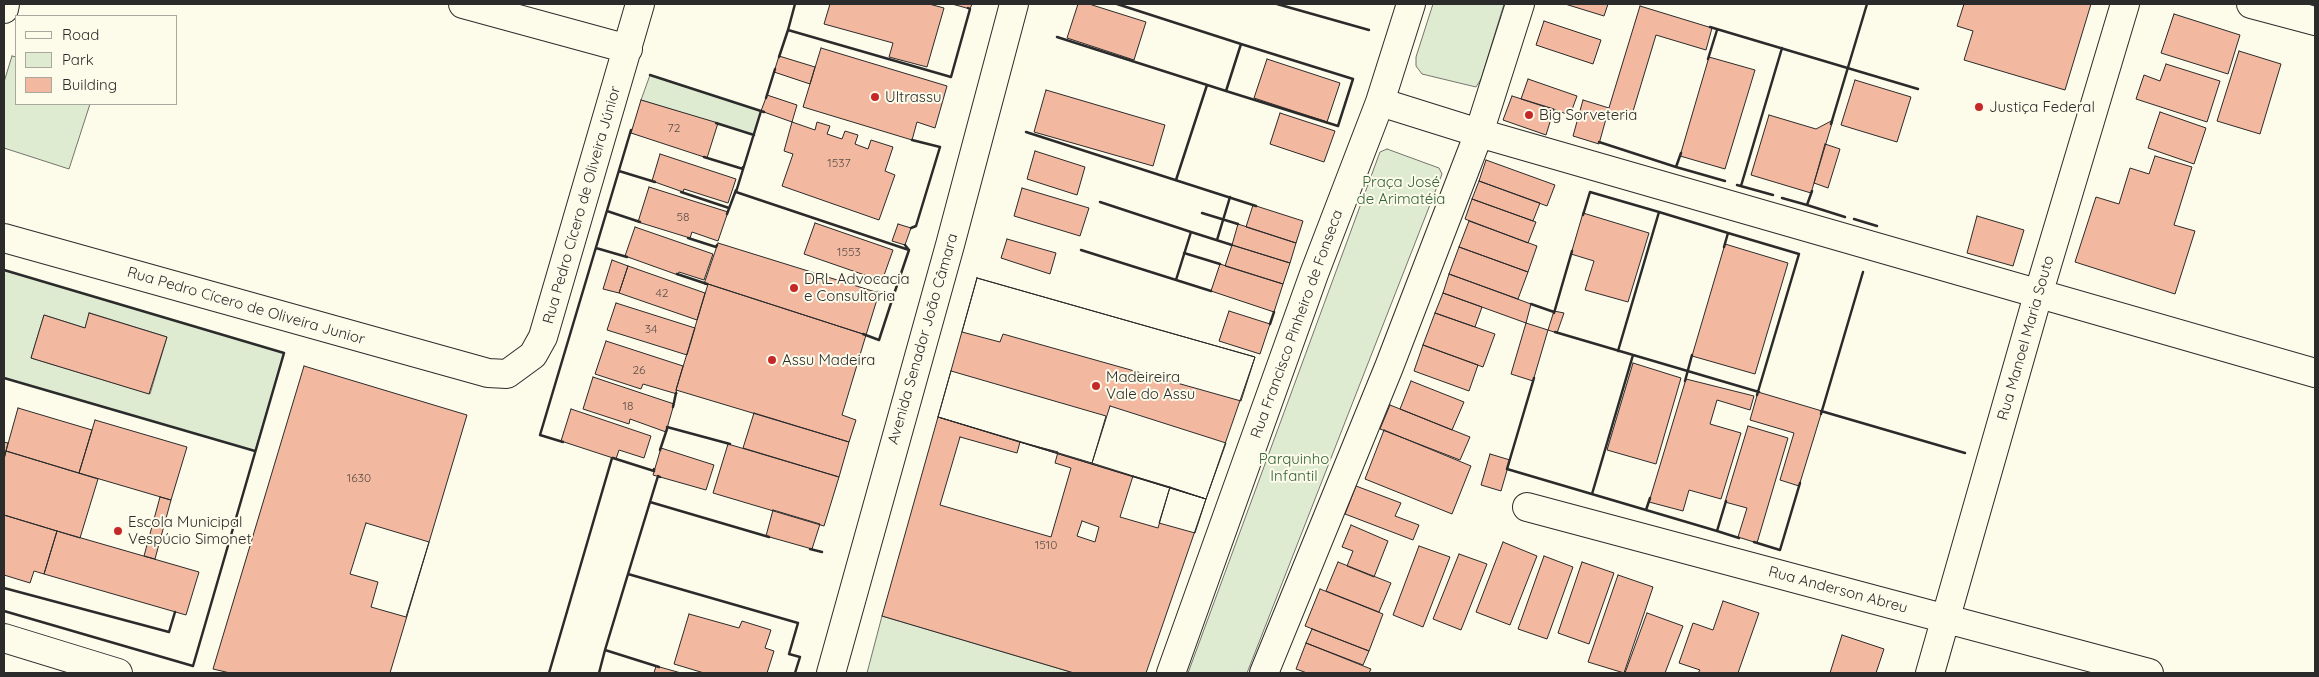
<!DOCTYPE html>
<meta charset="utf-8">
<style>
body{margin:0}
#map{position:relative;width:2319px;height:677px;overflow:hidden;background:#fdfbea;font-family:Quicksand,sans-serif}
canvas{display:block}
.frame{position:absolute;inset:0;border:5px solid #2b2b2b;pointer-events:none}
.legend{position:absolute;left:15px;top:15px;width:162px;height:90px;box-sizing:border-box;background:#fdfbea;border:1px solid #a9a89e;margin:0;padding:6px 9px;list-style:none;font-size:15px;color:#2b2b2b}
.legend li{display:flex;align-items:center;gap:10px;height:25px}
.legend b{width:25px;border:1px solid #a9a89e}
</style>
<div id="map">
<canvas width="2319" height="677"></canvas>
<div class="frame"></div>
<ul class="legend">
<li><b style="height:6px;background:#fdfbea"></b>Road</li>
<li><b style="height:14px;background:#deebd1"></b>Park</li>
<li><b style="height:14px;background:#f2b8a0"></b>Building</li>
</ul>
</div>
<script>
const ctx = document.querySelector('canvas').getContext('2d');
ctx.lineJoin = 'round';
function fill(path, color) {
  ctx.fillStyle = color;
  ctx.fill(path, 'evenodd');
}
function toPath(rows) {
  const path = new Path2D();
  for (const r of rows) {
    path.moveTo(r[0], r[1]);
    for (let i = 2; i < r.length; i += 2) path.lineTo(r[i], r[i + 1]);
  }
  return path;
}
function strokePath(path, color, width, dash) {
  ctx.strokeStyle = color;
  ctx.lineWidth = width;
  ctx.lineCap = dash ? 'butt' : 'round';
  ctx.setLineDash(dash || []);
  ctx.stroke(path);
}
function label(font, color, halo, rows, align = 'center') {
  ctx.font = font + ' Quicksand,sans-serif';
  ctx.lineWidth = 4;
  ctx.setLineDash([]);
  ctx.textBaseline = 'middle';
  ctx.strokeStyle = halo;
  ctx.fillStyle = color;
  for (const [text, x, y, turn = 0] of rows) {
    ctx.save();
    ctx.translate(x, y);
    ctx.rotate((+turn || 0) * Math.PI / 180);
    ctx.textAlign = isNaN(turn) ? turn : align;
    if (halo) ctx.strokeText(text, 0, 0);
    ctx.fillText(text, 0, 0);
    ctx.restore();
  }
}
const green = toPath([
 [1433,4,1504,4,1481,79,1476,87,1422,74,1416,66,1416,57,1433,4],
 [12,56,16,57,16,104,90,104,69,169,4,148,4,82,12,56],
 [650,75,761,111,754,135,641,100,650,75],
 [1387,149,1439,168,1442,174,1247,673,1188,673,1380,152,1387,149],
 [4,270,284,353,255,451,4,378,4,270],
 [90,313,167,337,150,394,31,358,44,315,85,328,90,313],
 [882,616,1074,673,867,673,882,616]
]);
fill(green, '#deebd1');
strokePath(green, '#74746e', 1);
const building = toPath([
 [830,4,929,4,944,8,927,67,889,57,893,43,824,24,830,4],
 [952,4,972,4,970,9,952,4],
 [1078,4,1089,4,1146,22,1134,60,1067,38,1078,4],
 [1565,4,1608,4,1604,16,1565,4],
 [1964,4,2091,4,2065,90,1964,60,1973,31,1957,26,1964,4],
 [1640,6,1712,28,1706,50,1656,35,1631,118,1608,111,1640,6],
 [2174,14,2240,35,2228,74,2161,53,2174,14],
 [1544,21,1601,40,1593,64,1536,45,1544,21],
 [821,48,947,86,935,128,917,122,912,140,803,107,821,48],
 [2239,51,2281,64,2260,134,2217,121,2239,51],
 [779,56,815,67,810,84,774,72,779,56],
 [1709,57,1755,70,1725,169,1680,156,1709,57],
 [1267,59,1340,83,1327,122,1254,98,1267,59],
 [2166,64,2220,81,2207,122,2136,99,2144,75,2160,81,2166,64],
 [1528,79,1577,96,1570,115,1521,99,1528,79],
 [1855,80,1911,97,1897,142,1841,125,1855,80],
 [1046,90,1165,125,1153,166,1034,132,1046,90],
 [767,95,797,105,792,122,761,111,767,95],
 [1512,96,1554,109,1546,135,1503,120,1512,96],
 [641,100,718,123,707,158,631,133,641,100],
 [1583,100,1609,108,1599,144,1573,136,1583,100],
 [2160,112,2206,128,2194,164,2148,148,2160,112],
 [1280,113,1335,131,1324,162,1270,144,1280,113],
 [1769,115,1816,129,1833,120,1811,193,1751,175,1769,115],
 [792,122,815,130,817,122,830,126,827,134,842,139,845,131,858,135,855,144,868,149,871,140,893,147,885,171,895,175,879,220,782,186,793,154,784,151,792,122],
 [1825,144,1840,149,1828,188,1814,183,1825,144],
 [1035,151,1085,167,1077,195,1027,179,1035,151],
 [660,154,736,179,728,203,684,189,683,192,652,181,660,154],
 [2155,156,2192,167,2174,225,2195,231,2175,294,2075,262,2096,197,2119,204,2130,168,2149,174,2155,156],
 [1486,160,1555,185,1547,206,1479,181,1486,160],
 [1479,181,1540,203,1533,221,1472,199,1479,181],
 [649,187,728,212,718,241,692,232,690,238,638,222,649,187],
 [1022,188,1089,208,1080,236,1014,216,1022,188],
 [1472,199,1536,222,1528,243,1465,219,1472,199],
 [1253,205,1303,221,1296,243,1246,227,1253,205],
 [1583,213,1649,233,1628,302,1585,290,1594,261,1571,254,1583,213],
 [1977,216,2024,230,2013,266,1967,253,1977,216],
 [1469,221,1537,246,1528,272,1459,247,1469,221],
 [815,223,893,250,882,281,804,254,815,223],
 [898,224,911,228,905,245,892,241,898,224],
 [1238,224,1296,243,1290,263,1232,245,1238,224],
 [635,227,713,254,704,280,679,272,678,275,625,256,635,227],
 [1007,239,1056,253,1050,274,1001,258,1007,239],
 [718,243,879,293,866,335,708,284,704,284,718,243],
 [1725,244,1788,263,1755,374,1692,356,1725,244],
 [1232,245,1290,263,1283,284,1225,266,1232,245],
 [1459,247,1528,272,1518,299,1449,274,1459,247],
 [612,260,628,266,619,293,603,289,612,260],
 [1220,264,1283,284,1274,312,1211,291,1220,264],
 [628,266,705,293,697,320,619,293,628,266],
 [1449,274,1531,304,1526,323,1443,293,1449,274],
 [977,278,1255,357,1206,499,938,417,977,278],
 [977,278,1255,357,1241,401,1003,334,1000,342,962,332,977,278],
 [708,284,866,335,842,415,856,420,849,442,676,390,708,284],
 [1443,293,1482,307,1475,327,1435,313,1443,293],
 [616,303,695,328,687,355,607,330,616,303],
 [1229,311,1270,324,1260,354,1219,341,1229,311],
 [1554,311,1564,313,1557,333,1548,330,1554,311],
 [89,313,167,337,149,394,31,358,44,315,85,328,89,313],
 [1435,313,1495,334,1483,367,1423,345,1435,313],
 [1526,323,1548,330,1533,381,1511,374,1526,323],
 [606,341,683,366,676,390,677,394,643,384,641,389,595,374,606,341],
 [1423,345,1478,365,1469,391,1414,371,1423,345],
 [1633,363,1681,378,1656,464,1607,450,1633,363],
 [304,366,467,415,390,673,230,673,213,669,304,366],
 [951,371,1106,416,1092,463,938,417,951,371],
 [593,377,674,404,666,432,630,419,629,424,583,409,593,377],
 [1686,379,1754,396,1750,410,1717,400,1710,424,1741,433,1721,499,1689,490,1683,511,1649,502,1686,379],
 [1411,381,1464,402,1452,430,1400,409,1411,381],
 [1758,392,1822,411,1799,486,1780,480,1794,433,1750,420,1758,392],
 [1390,405,1470,437,1460,460,1380,429,1390,405],
 [1110,406,1226,443,1206,499,1092,463,1110,406],
 [18,408,92,430,79,473,6,451,18,408],
 [571,409,651,436,644,458,619,450,616,459,561,441,571,409],
 [754,413,849,442,839,477,743,448,754,413],
 [938,417,1206,499,1146,673,1074,673,882,616,938,417],
 [95,420,187,447,171,500,79,473,95,420],
 [1748,426,1788,438,1757,543,1738,537,1747,508,1725,502,1748,426],
 [1384,430,1471,466,1452,514,1365,479,1384,430],
 [960,437,1017,453,1020,442,1058,452,1055,463,1071,468,1051,537,940,505,960,437],
 [4,442,8,443,4,459,4,442],
 [728,444,839,477,824,526,713,493,728,444],
 [661,448,714,465,706,490,653,475,661,448],
 [6,451,98,479,80,538,4,515,4,459,6,451],
 [1490,454,1510,460,1501,491,1481,485,1490,454],
 [1133,476,1170,487,1158,528,1120,517,1133,476],
 [1356,486,1401,503,1395,516,1419,525,1413,540,1345,514,1356,486],
 [1170,487,1206,499,1195,533,1159,523,1170,487],
 [160,497,171,500,155,559,144,556,160,497],
 [773,510,820,524,812,549,766,536,773,510],
 [4,515,57,531,44,574,34,571,30,583,4,575,4,515],
 [1082,521,1099,527,1095,542,1077,536,1082,521],
 [366,523,429,542,406,617,371,607,378,582,350,574,366,523],
 [1351,525,1388,541,1374,577,1347,566,1353,551,1342,547,1351,525],
 [57,531,199,572,186,615,44,574,57,531],
 [1503,542,1537,556,1510,625,1476,612,1503,542],
 [1419,546,1450,557,1423,627,1393,615,1419,546],
 [1459,554,1487,564,1461,630,1433,619,1459,554],
 [1544,556,1573,567,1547,639,1518,629,1544,556],
 [1338,562,1391,583,1379,612,1326,591,1338,562],
 [1582,562,1614,573,1589,644,1558,633,1582,562],
 [1618,575,1653,587,1624,673,1588,662,1618,575],
 [1320,589,1383,614,1369,651,1305,626,1320,589],
 [1723,601,1759,613,1738,673,1698,673,1700,670,1679,663,1693,623,1713,630,1723,601],
 [1647,613,1683,626,1665,673,1625,673,1647,613],
 [689,614,739,628,742,621,771,630,765,648,774,651,767,673,704,673,674,664,689,614],
 [1312,629,1369,651,1363,665,1306,643,1312,629],
 [1842,635,1884,649,1876,673,1830,673,1842,635],
 [1306,643,1371,669,1369,673,1307,673,1296,669,1306,643],
 [656,666,681,673,654,673,656,666]
]);
fill(building, '#f2b8a0');
strokePath(building, '#2b2b2b', 1);
const minor = toPath([
 [463,4,628,49],
 [2251,4,2315,21],
 [4,9,5,4],
 [1380,102,1479,133,2315,373],
 [4,238,488,373,507,374,533,355,543,337,640,4],
 [1527,507,2149,673],
 [4,638,118,673],
 [1171,673,1314,274,1380,102,1411,4],
 [1264,673,1389,367,1479,133,1520,4],
 [1930,673,2038,295,2125,4]
]);
const secondary = toPath([
 [831,673,950,245,1014,4]
]);
strokePath(minor, '#2b2b2b', 30);
strokePath(secondary, '#2b2b2b', 30);
strokePath(minor, '#fdfbea', 28);
strokePath(secondary, '#fdfbea', 28);
strokePath(toPath([
 [795,4,788,30,951,77,970,9,968,8],
 [1117,4,1241,44],
 [1277,4,1369,30],
 [1710,27,1918,89],
 [1057,37,1226,91],
 [1241,44,1353,79,1338,126,1226,91,1241,44],
 [779,57,788,30],
 [1708,59,1717,30],
 [650,75,761,111],
 [766,98,775,69],
 [764,112,761,111,736,192,909,250,905,245],
 [716,123,754,135],
 [1831,124,1867,4],
 [1026,132,1256,206],
 [1599,142,1676,167],
 [1681,153,1676,167,1725,181],
 [704,157,743,169,743,167],
 [619,171,655,182],
 [1176,180,1207,85],
 [1737,185,1773,195],
 [1741,186,1782,48],
 [1812,191,1807,205,1845,217],
 [681,192,729,208],
 [1782,198,1807,205],
 [1100,202,1191,232],
 [607,211,640,222],
 [1659,212,1728,233],
 [1202,213,1238,224],
 [727,214,736,190],
 [1583,215,1590,192,1659,212,1618,351],
 [1854,219,1877,226],
 [911,228,916,226,940,147,912,140],
 [688,238,716,247,717,245],
 [1217,240,1230,197],
 [1724,247,1728,233,1799,254,1757,395],
 [596,248,627,257],
 [1081,250,1211,291],
 [1184,253,1220,264],
 [4,270,284,353,193,666,4,611],
 [677,274,707,284],
 [1176,280,1191,232,1232,245],
 [878,292,893,297,909,250],
 [1531,304,1554,312],
 [1554,313,1572,251],
 [1270,324,1274,312],
 [1555,332,1759,392],
 [863,334,879,340,893,297],
 [4,378,255,451],
 [1534,378,1507,469,1646,510,1650,498],
 [1685,381,1692,355],
 [673,407,676,393],
 [1821,411,1965,453],
 [1821,414,1863,272],
 [667,427,730,444],
 [563,442,540,435,631,130],
 [660,450,667,429],
 [613,458,654,471,654,469],
 [1592,494,1633,355],
 [1726,501,1717,531,1739,538],
 [650,502,658,476,660,477],
 [1646,510,1717,531],
 [1754,542,1780,550,1800,483],
 [810,549,822,552],
 [628,574,650,502,769,537],
 [4,588,169,632,175,612],
 [605,650,628,574,798,623,789,654,800,657,795,673],
 [549,673,612,458],
 [599,673,605,650,659,667]
]), '#2b2b2b', 2.5);
for (const [x, y, r, color] of [
 [875,97,5,"#c62828"],
 [1979,107,5,"#c62828"],
 [1529,115,5,"#c62828"],
 [794,288,5,"#c62828"],
 [772,360,5,"#c62828"],
 [1096,386,5,"#c62828"],
 [118,531,5,"#c62828"]
]) {
  const dot = new Path2D();
  dot.arc(x, y, r, 0, 2 * Math.PI);
  ctx.fillStyle = color;
  ctx.fill(dot);
  strokePath(dot, '#fdfbea', 2);
}
label('12px', '#5d4e48', null, [
 ["72",674,128],
 ["1537",839,163],
 ["58",683,217],
 ["1553",849,252],
 ["42",662,293],
 ["34",651,329],
 ["26",639,370],
 ["18",628,406],
 ["1630",359,478],
 ["1510",1046,545]
]);
label('15px', '#2b2b2b', '#fdfbea', [
 ["Ultrassu",885,97],
 ["Justiça Federal",1989,107],
 ["Big Sorveteria",1539,115],
 ["DRL Advocacia",804,279],
 ["e Consultoria",804,296],
 ["Assu Madeira",782,360],
 ["Madeireira",1106,377],
 ["Vale do Assu",1106,394],
 ["Escola Municipal",128,522],
 ["Vespúcio Simonet",128,539]
], 'left');
label('15px', '#34623c', '#fdfbea', [
 ["Praça José",1401,182],
 ["de Arimatéia",1401,199],
 ["Parquinho",1294,459],
 ["Infantil",1294,476]
]);
label('15px', '#2b2b2b', '#fdfbea', [
 ["Rua Pedro Cícero de Oliveira Júnior",582,205,-74],
 ["Rua Pedro Cícero de Oliveira Junior",246,306,16],
 ["Rua Francisco Pinheiro de Fonseca",1297,324,-70],
 ["Rua Manoel Maria Souto",2026,338,-74],
 ["Avenida Senador João Câmara",923,339,-74],
 ["Rua Anderson Abreu",1838,590,15]
]);
</script>
